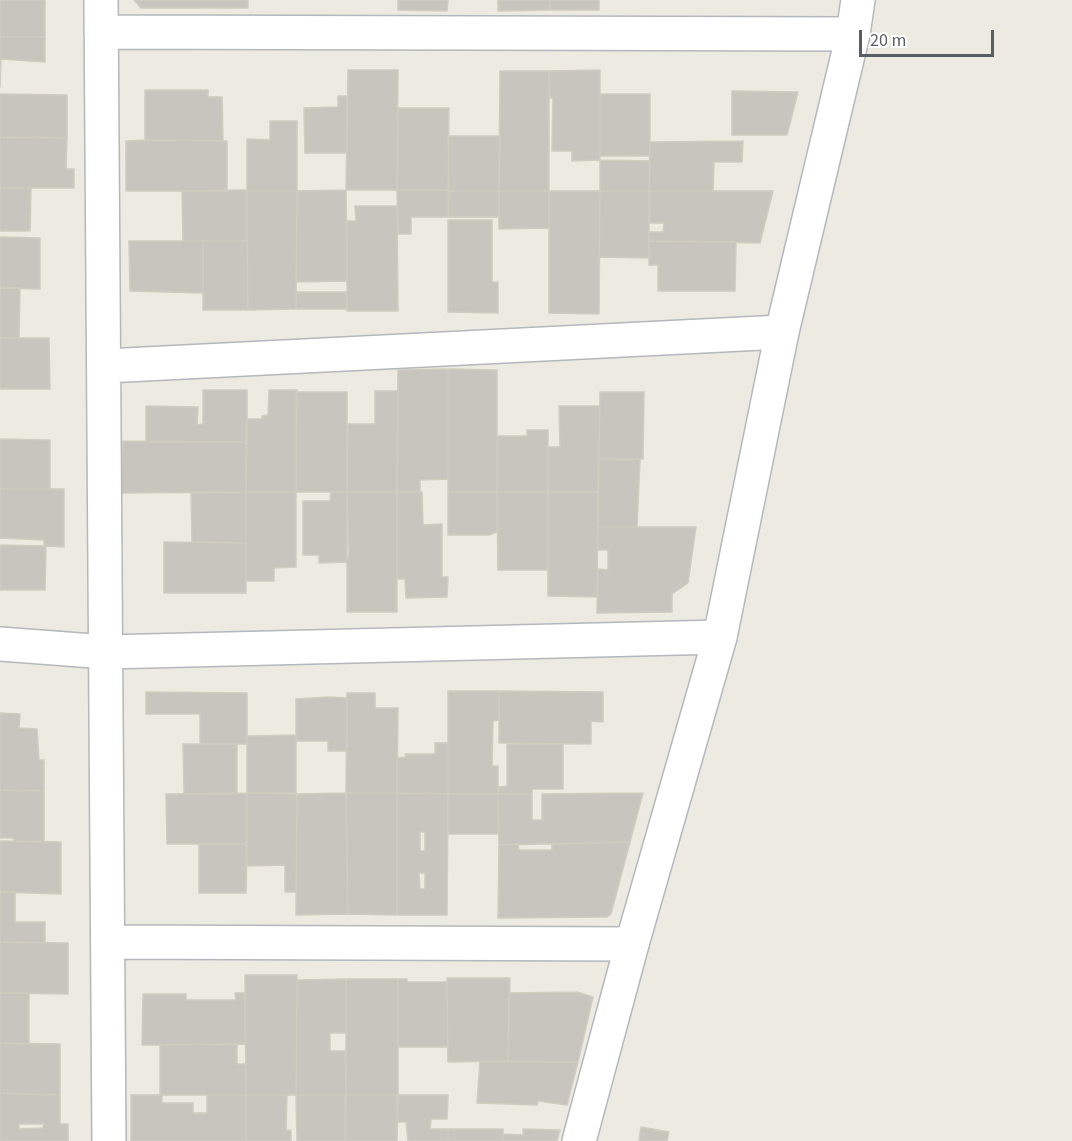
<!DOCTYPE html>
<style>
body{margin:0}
#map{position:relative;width:1072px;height:1141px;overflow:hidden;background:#edeae1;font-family:"Source Sans 3",sans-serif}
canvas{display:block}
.scale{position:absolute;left:859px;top:30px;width:135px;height:27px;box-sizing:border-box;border:3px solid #5a5d62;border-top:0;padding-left:8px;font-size:18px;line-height:21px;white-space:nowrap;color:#5a5d62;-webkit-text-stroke:4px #fff;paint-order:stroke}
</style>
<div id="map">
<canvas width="1072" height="1141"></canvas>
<div class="scale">20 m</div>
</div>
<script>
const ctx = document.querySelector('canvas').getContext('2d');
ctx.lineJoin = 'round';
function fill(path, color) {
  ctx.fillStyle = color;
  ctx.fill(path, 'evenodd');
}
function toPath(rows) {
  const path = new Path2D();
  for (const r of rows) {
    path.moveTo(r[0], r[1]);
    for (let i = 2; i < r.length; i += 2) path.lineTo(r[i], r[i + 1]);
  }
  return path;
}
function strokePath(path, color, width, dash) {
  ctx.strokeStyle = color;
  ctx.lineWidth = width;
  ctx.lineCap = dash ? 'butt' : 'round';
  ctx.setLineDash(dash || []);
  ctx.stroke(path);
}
const building = toPath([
 [0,0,45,0,45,37,0,37,0,0],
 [134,0,248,0,248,8,141,8,134,0],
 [398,0,448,0,447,11,398,10,398,0],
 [498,0,550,0,550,10,498,11,498,0],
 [550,0,599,0,599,10,550,10,550,0],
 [0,37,45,37,45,62,1,59,0,87,0,37],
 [348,70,398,70,397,190,346,190,348,70],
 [600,70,600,160,572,161,572,151,552,151,553,98,550,98,549,71,600,70],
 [500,71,549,71,549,191,499,191,500,71],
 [145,90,208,90,208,97,222,97,223,141,145,140,145,90],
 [732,91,798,92,787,135,732,135,732,91],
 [0,94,67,95,67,138,0,137,0,94],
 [600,94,650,94,650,156,600,156,600,94],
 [338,96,347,96,347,153,305,153,304,108,338,107,338,96],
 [398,108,449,108,448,190,397,190,398,108],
 [270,121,297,121,297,191,247,191,247,139,270,140,270,121],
 [448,136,500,136,499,191,449,191,448,136],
 [0,137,67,138,66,169,74,169,74,188,0,188,0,137],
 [145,140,227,141,227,191,126,191,126,141,145,140],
 [743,141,742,162,714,162,713,191,649,191,650,142,743,141],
 [600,160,650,161,649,191,600,191,600,160],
 [0,188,31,188,30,231,0,231,0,188],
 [241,190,247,190,247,241,183,241,182,191,241,190],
 [346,190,347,281,296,282,297,191,346,190],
 [397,190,448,190,448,217,411,217,411,234,398,234,397,190],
 [247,191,297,191,296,309,248,310,247,191],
 [449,191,499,191,499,217,448,217,449,191],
 [499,191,549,191,549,228,499,229,499,191],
 [549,191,600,191,599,314,549,313,549,191],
 [600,191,649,191,649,258,599,257,599,265,600,191],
 [649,191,773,191,760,243,649,241,649,232,663,232,664,223,650,223,649,191],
 [355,206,397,206,398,311,347,311,347,221,356,221,355,206],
 [448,220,492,220,492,282,498,282,498,313,448,312,448,220],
 [0,237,40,238,40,289,0,288,0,237],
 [129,241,203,241,203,293,130,291,129,241],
 [203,241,247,241,248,310,203,310,203,241],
 [649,241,736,242,735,291,658,291,658,265,649,265,649,241],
 [0,287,20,288,19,338,0,338,0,287],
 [296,292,347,292,347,309,296,309,296,292],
 [0,338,49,338,50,389,0,389,0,338],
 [448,369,448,479,420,480,420,492,397,492,398,370,448,369],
 [448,369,497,370,497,492,448,492,448,369],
 [203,390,247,390,247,442,146,442,146,406,198,407,197,425,203,424,203,390],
 [269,390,297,390,296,492,246,492,246,419,262,419,262,416,268,415,269,390],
 [375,391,398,391,397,492,347,492,348,424,375,424,375,391],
 [296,392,347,392,347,492,296,492,296,392],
 [600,392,644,392,643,459,599,459,600,392],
 [559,406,600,406,598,492,548,492,548,447,560,447,559,406],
 [527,430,548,430,548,492,497,492,497,436,527,436,527,430],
 [0,439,50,440,50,489,0,489,0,439],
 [123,441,247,442,246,492,121,493,123,441],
 [599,459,640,460,637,527,598,527,599,459],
 [0,489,64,489,64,547,46,546,45,590,0,590,0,545,44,546,44,540,0,538,0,489],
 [246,492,246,543,192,542,191,493,246,492],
 [246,492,296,492,296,567,274,568,274,581,246,581,246,492],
 [331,492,347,492,347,562,319,563,319,555,303,555,303,501,330,501,331,492],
 [347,492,397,492,397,612,347,612,347,562,349,554,347,492],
 [397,492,422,492,423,525,442,524,442,577,448,577,447,597,406,598,405,579,397,579,397,492],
 [448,492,497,492,497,532,489,535,448,535,448,492],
 [497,492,548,492,548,570,498,570,497,492],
 [548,492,598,492,597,597,548,596,548,492],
 [598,527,696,527,688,583,672,594,672,612,597,613,598,569,608,570,608,550,598,550,598,527],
 [164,542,246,543,246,593,164,593,164,542],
 [448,691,499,691,499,720,493,721,492,766,498,766,498,794,448,794,448,691],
 [499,691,603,692,603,722,591,721,591,744,499,743,499,691],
 [146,692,247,693,247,744,200,744,200,714,146,714,146,692],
 [347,693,375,693,375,708,398,708,397,793,346,793,347,693],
 [329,697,347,698,347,751,328,751,328,741,296,741,296,699,329,697],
 [0,713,20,714,19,728,37,729,39,760,44,760,44,791,0,790,0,713],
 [296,735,296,793,247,793,247,736,296,735],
 [435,743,448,743,448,794,397,793,397,758,406,757,405,754,435,754,435,743],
 [183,744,237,744,237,794,184,794,183,744],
 [507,744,563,744,563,789,532,789,532,794,498,794,499,787,507,786,507,744],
 [0,790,44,791,44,842,13,841,14,838,0,838,0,790],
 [247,793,297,794,296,892,285,892,285,865,246,866,247,793],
 [247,793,247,844,167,844,166,794,247,793],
 [346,793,348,914,296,915,297,794,346,793],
 [346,793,397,793,397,915,348,914,346,793],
 [397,793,448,794,447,915,397,915,397,793],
 [420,832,425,832,425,851,420,851,420,832],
 [419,873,425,873,425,889,420,889,419,873],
 [643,793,630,842,499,845,498,794,532,794,532,820,542,820,542,794,643,793],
 [448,794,498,794,499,834,448,834,448,794],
 [0,841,61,842,61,894,0,892,0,841],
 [630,842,611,914,607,917,498,918,499,845,518,844,519,850,552,850,552,844,630,842],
 [199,844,247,844,246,893,199,893,199,844],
 [0,892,15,892,15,922,45,922,45,943,0,942,0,892],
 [0,942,68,943,68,994,0,993,0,942],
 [245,975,297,975,296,1095,246,1095,245,975],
 [447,978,510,978,508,1061,448,1062,447,978],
 [346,979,398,979,398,1095,346,1095,346,979],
 [346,979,346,1033,330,1033,330,1051,345,1051,346,1095,296,1095,297,980,346,979],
 [398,979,407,979,407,982,447,982,448,1047,398,1047,398,979],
 [577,992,593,997,578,1062,508,1061,509,993,577,992],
 [0,993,29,993,29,1044,0,1043,0,993],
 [235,993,245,993,245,1044,142,1045,143,994,186,994,186,1000,236,1000,235,993],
 [0,1043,60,1044,60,1095,0,1093,0,1043],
 [237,1044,237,1064,246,1064,246,1095,160,1095,160,1045,237,1044],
 [480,1062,578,1062,567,1105,538,1101,537,1105,477,1103,480,1062],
 [0,1093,60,1095,60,1124,68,1124,68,1141,0,1141,0,1093],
 [19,1124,44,1124,43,1128,19,1129,19,1124],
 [131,1095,162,1095,162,1103,193,1103,193,1113,207,1113,207,1095,246,1095,246,1141,131,1141,131,1095],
 [246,1095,287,1095,286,1130,291,1130,291,1141,246,1141,246,1095],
 [296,1095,346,1095,345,1141,297,1141,296,1095],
 [345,1095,398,1095,397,1141,345,1141,345,1095],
 [397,1095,448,1095,447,1119,431,1119,430,1129,448,1129,448,1141,408,1141,406,1122,397,1122,397,1095],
 [641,1127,669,1132,667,1141,639,1141,641,1127],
 [448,1129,503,1129,503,1141,448,1141,448,1129],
 [523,1129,557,1130,560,1130,557,1141,503,1141,503,1134,523,1135,523,1129]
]);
fill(building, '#c8c4be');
strokePath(building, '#d1ccc0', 1.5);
const street = toPath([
 [101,0,109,1141],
 [101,32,853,34],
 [105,366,782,332],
 [0,644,106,652,720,637],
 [108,942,632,944]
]);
const secondary = toPath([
 [579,1141,632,944,720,637,782,332,853,34,858,0]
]);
strokePath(street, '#b4b7bc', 36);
strokePath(secondary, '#b5b8be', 36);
strokePath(street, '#fff', 33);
strokePath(secondary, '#fff', 33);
</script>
